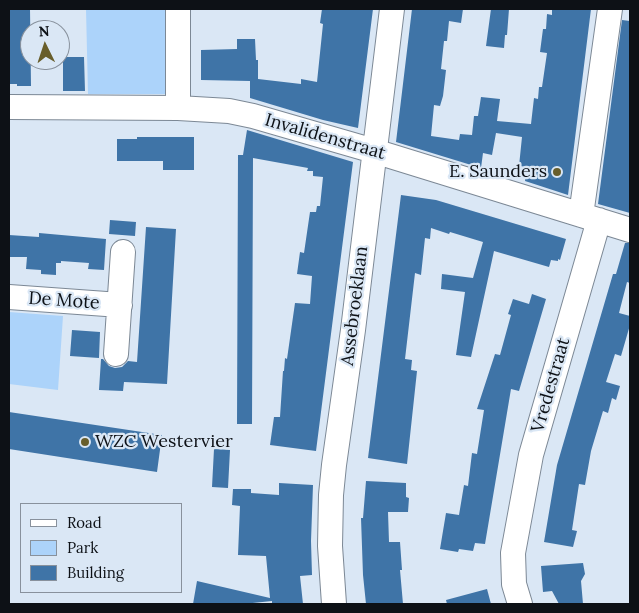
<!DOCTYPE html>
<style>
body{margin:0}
#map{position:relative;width:639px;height:613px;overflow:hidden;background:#dae7f5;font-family:Lora,serif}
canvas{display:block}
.frame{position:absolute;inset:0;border:10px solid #0d1116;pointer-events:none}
.legend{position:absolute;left:20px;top:503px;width:162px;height:90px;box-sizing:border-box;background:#dae7f5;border:1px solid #88919c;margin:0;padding:6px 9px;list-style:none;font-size:15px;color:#0d1116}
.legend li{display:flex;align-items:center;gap:10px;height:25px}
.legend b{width:25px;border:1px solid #88919c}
.north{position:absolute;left:20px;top:20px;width:50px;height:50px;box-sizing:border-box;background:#dae7f5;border:1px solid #88919c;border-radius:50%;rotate:356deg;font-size:14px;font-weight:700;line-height:20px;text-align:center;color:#0d1116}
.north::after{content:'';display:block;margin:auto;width:18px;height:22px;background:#685e2b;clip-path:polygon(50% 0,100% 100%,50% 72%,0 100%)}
</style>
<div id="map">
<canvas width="639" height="613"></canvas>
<div class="frame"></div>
<ul class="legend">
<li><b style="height:6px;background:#fff"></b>Road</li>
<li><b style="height:14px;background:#acd3fa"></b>Park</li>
<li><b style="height:14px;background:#3f74a7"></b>Building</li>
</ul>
<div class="north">N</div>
</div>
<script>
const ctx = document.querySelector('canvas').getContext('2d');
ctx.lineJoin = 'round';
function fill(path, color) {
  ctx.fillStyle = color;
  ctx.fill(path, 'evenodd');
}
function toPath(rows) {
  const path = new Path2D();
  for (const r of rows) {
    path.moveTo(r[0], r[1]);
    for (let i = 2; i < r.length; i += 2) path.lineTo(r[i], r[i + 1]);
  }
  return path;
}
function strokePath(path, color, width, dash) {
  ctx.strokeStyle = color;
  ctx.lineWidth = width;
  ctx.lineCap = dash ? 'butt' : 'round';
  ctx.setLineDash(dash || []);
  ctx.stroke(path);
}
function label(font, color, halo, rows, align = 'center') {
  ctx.font = font + ' Lora,serif';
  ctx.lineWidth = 4.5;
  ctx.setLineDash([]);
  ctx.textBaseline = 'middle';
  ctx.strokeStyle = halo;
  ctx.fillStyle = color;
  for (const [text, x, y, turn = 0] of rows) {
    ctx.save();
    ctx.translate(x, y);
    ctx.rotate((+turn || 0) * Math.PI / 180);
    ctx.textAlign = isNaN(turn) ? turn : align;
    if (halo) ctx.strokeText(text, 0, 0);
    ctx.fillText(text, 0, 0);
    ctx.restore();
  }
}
fill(toPath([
 [86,9,170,9,170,94,88,94],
 [9,312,63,316,58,390,9,384]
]), '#acd3fa');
fill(toPath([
 [9,9,30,9,31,86,17,86,17,84,9,84],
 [322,9,373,9,358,128,323,120,250,98,250,81,201,80,201,50,237,49,237,39,255,39,256,60,258,60,258,79,301,84,301,79,317,82,323,24,320,23],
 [412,9,463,9,461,23,449,21,447,41,444,41,441,69,446,70,443,96,440,106,434,105,431,136,459,140,460,134,472,135,474,116,478,116,481,97,500,99,497,121,531,124,534,98,538,99,539,87,542,87,547,53,540,52,543,29,546,29,547,14,552,15,552,9,591,9,568,195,525,181,527,167,519,166,522,137,496,133,492,155,483,153,481,168,396,142],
 [491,9,509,9,507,35,505,35,504,48,486,46],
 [622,20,630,21,630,213,598,204],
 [63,57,84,57,85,91,63,91],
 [247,130,353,162,316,451,270,445,274,417,280,417,283,371,284,371,285,358,287,359,295,303,310,304,312,276,297,274,300,252,304,253,310,212,316,212,317,206,320,206,323,177,313,176,313,171,307,171,308,168,253,158,252,424,237,424,238,155,243,155],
 [137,137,194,137,194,170,163,170,163,161,117,161,117,139,137,139],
 [401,195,436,200,566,239,560,260,558,259,558,261,551,260,549,267,494,251,471,357,456,355,465,292,441,289,442,274,473,278,483,242,450,232,449,234,431,228,430,239,425,238,421,275,415,273,405,359,412,360,411,370,417,371,407,464,368,458],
 [110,220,136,222,135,236,109,234],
 [146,227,176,229,167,384,124,382,123,391,99,390,101,359,103,359,109,366,115,368,122,367,128,361,137,362],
 [39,233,106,239,104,270,88,269,89,263,61,261,61,263,56,263,56,275,41,274,41,270,26,269,27,257,9,257,9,235,39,237],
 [625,243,630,243,630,283,627,282,619,313,630,316,630,325,621,356,615,354,606,382,620,386,616,400,612,398,608,413,603,411,591,451,585,485,579,484,572,530,577,531,573,547,544,542,557,465,613,274,616,274],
 [532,294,546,299,519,391,511,389,485,544,475,543,473,551,459,549,458,552,440,549,446,513,459,515,464,485,468,486,472,453,477,454,484,410,477,409,495,354,500,355,511,315,508,314,513,299,529,304],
 [72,330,100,332,99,358,70,356],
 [9,412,162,435,157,472,9,449],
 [214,449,230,450,228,488,212,487],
 [366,481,406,483,406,497,409,498,408,512,388,512,389,542,400,542,402,570,400,570,403,604,366,604,363,575,361,518,363,518],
 [279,483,313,485,311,541,312,575,300,576,303,604,272,604,272,601,243,604,193,604,197,581,270,598,266,556,238,555,240,506,232,505,233,489,251,489,251,493,279,495],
 [583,563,585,574,581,581,583,604,559,604,552,591,543,592,541,566],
 [487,589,491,604,447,604,446,600]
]), '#3f74a7');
const minor = toPath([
 [9,107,178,108,229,111,253,116,374,151,630,230],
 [178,108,178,9],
 [581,215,610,9],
 [9,297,120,305],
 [116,354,123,252],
 [334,604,330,546,331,495,334,465,353,330,392,9],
 [520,604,514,584,513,553,531,455,599,220]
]);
strokePath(minor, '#7c8895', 26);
strokePath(minor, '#fff', 24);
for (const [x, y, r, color] of [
 [557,172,5,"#685e2b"],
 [85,442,5,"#685e2b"]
]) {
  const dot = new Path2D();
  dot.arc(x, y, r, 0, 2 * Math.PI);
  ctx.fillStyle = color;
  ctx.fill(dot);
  strokePath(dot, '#dae7f5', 2);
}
label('18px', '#0d1116', '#dae7f5', [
 ["Invalidenstraat",325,137,16],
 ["De Mote",64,301,4],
 ["Assebroeklaan",355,306,-83],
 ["Vredestraat",551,385,-74]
]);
label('18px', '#0d1116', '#dae7f5', [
 ["E. Saunders",547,172],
 ["WZC Westervier",95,442,"left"]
], 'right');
</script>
